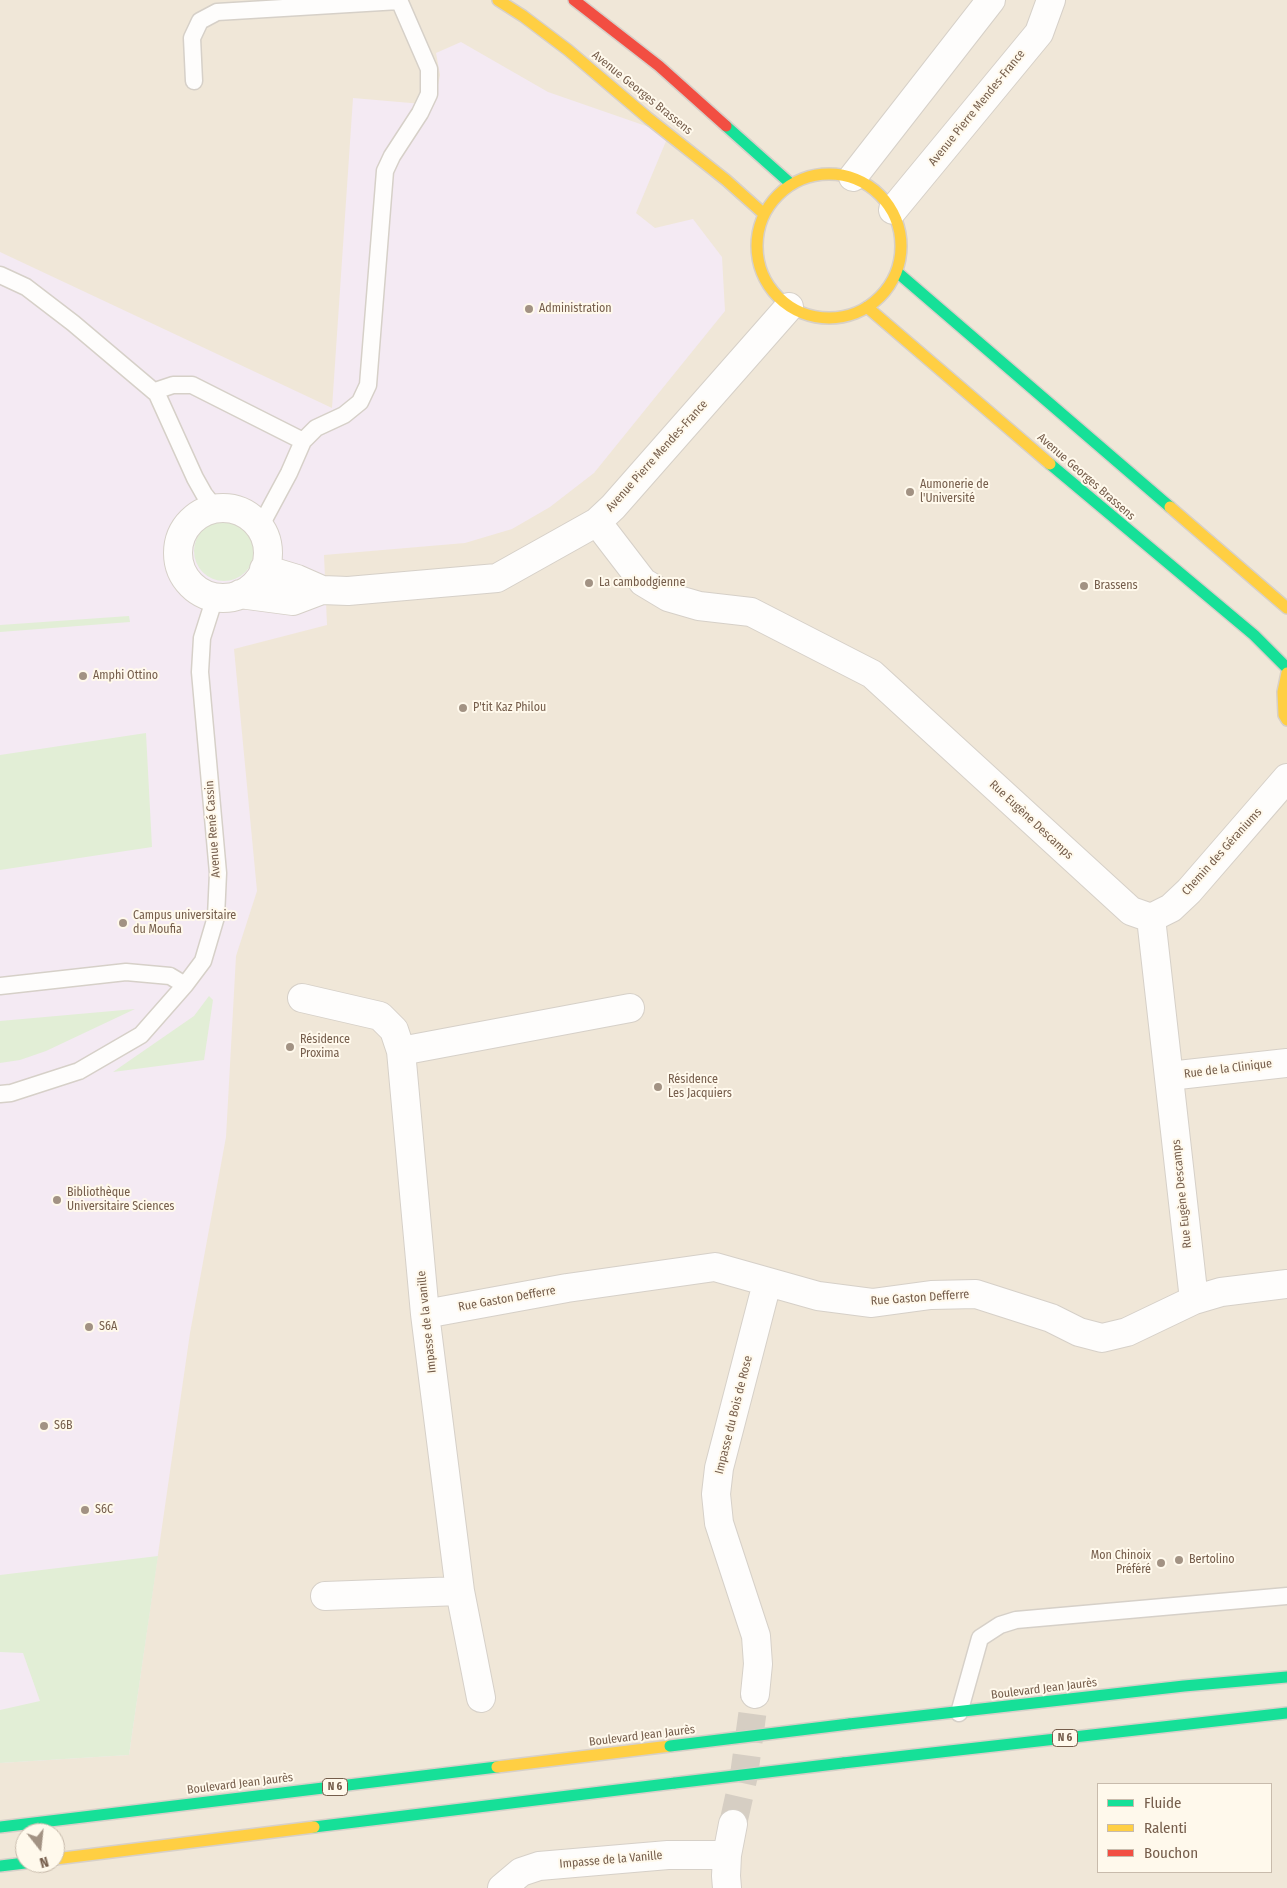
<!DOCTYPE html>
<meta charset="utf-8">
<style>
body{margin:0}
#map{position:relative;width:1287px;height:1888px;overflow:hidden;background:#f7f3eb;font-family:"Fira Sans Condensed",sans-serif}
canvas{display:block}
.legend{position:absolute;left:1097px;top:1783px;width:175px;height:90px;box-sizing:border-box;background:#fff9ec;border:1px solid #c8bbac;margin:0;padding:6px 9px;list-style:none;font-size:15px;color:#755d4b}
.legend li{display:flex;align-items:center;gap:10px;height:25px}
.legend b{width:25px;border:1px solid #c8bbac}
.north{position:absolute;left:15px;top:1823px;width:50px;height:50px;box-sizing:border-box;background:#fff9ec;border:1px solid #c8bbac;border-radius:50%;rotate:164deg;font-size:14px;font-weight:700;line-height:20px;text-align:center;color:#755d4b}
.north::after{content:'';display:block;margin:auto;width:18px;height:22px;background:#a29283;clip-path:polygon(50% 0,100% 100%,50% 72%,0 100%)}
</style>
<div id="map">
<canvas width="1287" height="1888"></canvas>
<ul class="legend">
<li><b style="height:6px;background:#16e098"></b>Fluide</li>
<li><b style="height:6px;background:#ffcf43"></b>Ralenti</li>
<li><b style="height:6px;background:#f24e42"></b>Bouchon</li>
</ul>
<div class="north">N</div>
</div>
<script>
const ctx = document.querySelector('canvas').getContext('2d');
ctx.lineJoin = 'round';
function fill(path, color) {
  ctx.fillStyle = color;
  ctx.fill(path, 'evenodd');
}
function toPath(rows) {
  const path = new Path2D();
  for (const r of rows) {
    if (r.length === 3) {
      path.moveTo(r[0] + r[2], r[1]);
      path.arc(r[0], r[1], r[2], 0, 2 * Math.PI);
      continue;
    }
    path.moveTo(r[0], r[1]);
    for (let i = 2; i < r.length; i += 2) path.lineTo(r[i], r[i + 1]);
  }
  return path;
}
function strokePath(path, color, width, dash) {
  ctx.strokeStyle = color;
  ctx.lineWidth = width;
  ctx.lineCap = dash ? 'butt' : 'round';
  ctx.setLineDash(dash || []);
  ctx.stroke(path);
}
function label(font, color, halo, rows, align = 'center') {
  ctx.font = font + ' "Fira Sans Condensed",sans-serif';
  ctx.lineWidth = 4;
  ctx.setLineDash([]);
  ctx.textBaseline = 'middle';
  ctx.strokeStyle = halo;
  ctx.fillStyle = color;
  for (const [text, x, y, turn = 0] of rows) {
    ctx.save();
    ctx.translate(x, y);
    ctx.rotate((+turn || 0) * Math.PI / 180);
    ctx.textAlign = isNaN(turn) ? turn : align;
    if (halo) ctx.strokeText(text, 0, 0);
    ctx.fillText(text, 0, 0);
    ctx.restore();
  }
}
fill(toPath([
 [0,0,1287,0,1287,1888,0,1888],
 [1098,1784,1271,1784,1271,1872,1098,1872],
 [25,1833,55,1833,55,1863,25,1863]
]), '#f0e7d8');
fill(toPath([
 [461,42,548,92,669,134,636,213,655,228,693,219,722,257,725,311,594,473,550,507,512,529,465,543,324,555,327,625,234,649,257,891,236,956,226,1137,190,1333,129,1755,0,1763,0,252,332,408,353,98,434,105,440,75,436,53]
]), '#f4eaf3');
fill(toPath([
 [224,551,30],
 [129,616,130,622,0,632,0,625],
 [146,733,152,847,0,870,0,755],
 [209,996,213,1000,204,1060,113,1072,194,1016],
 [135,1009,46,1051,20,1060,0,1063,0,1021],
 [158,1556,129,1755,0,1763,0,1710,40,1701,23,1653,0,1652,0,1575]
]), '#e2eed6');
strokePath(toPath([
 [733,1824,744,1775,755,1694]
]), '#d6cec3', 28, [28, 14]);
const lane = toPath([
 [194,81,192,38,200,21,217,12,399,1],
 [0,275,26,287,73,323,157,394,195,478,204,494,215,508],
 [157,394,155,391,173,385,192,385,303,441],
 [260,527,289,473,303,441,316,428,344,415,360,402,368,385,385,171,392,156,420,113,429,94,429,69,399,0],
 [0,986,126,972,170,976,185,985],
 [0,1094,11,1093,79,1071,141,1035,185,985,203,961,216,917,218,873,200,672,202,638,215,597],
 [959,1713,980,1638,1000,1625,1016,1620,1287,1596]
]);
const street = toPath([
 [853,177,991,0],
 [893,210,1039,33,1051,0],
 [223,553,45],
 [597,522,643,582,668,597,699,606,751,612,872,674,1131,911,1151,918],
 [264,569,297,579,322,590],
 [240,594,293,601,322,590,348,591,497,578,597,522,613,507,789,307],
 [1151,918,1194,1300],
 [1151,918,1171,908,1189,891,1287,778],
 [302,998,380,1016,394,1030,401,1051,630,1008],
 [401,1051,425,1314,460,1591,481,1698],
 [1169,1076,1287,1063],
 [425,1314,567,1288,715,1267,818,1296,872,1303,931,1295,976,1294,1051,1318,1079,1332,1102,1338,1127,1332,1194,1300,1221,1292,1287,1284],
 [325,1596,460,1591],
 [755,1694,758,1664,756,1636,719,1523,716,1494,719,1468,767,1283],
 [502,1888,521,1872,539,1866,668,1855,727,1855],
 [727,1888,726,1876,727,1855,733,1824]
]);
const fast = toPath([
 [726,126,791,184],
 [897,272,1170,507],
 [1050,464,1254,635,1287,668],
 [849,1724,1184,1686,1287,1677],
 [843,1763,1287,1713],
 [0,1827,497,1767],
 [314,1827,675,1783],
 [0,1866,25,1863]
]);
const slow = toPath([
 [498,0,523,16,568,50,648,118,726,180,764,214],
 [829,246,72],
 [867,307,1050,464],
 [1170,507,1287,608],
 [1287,673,1283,692,1284,715,1287,720],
 [497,1767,670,1746],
 [55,1859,314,1827]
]);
const jam = toPath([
 [574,0,659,66,726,126]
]);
strokePath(lane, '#d6d0c8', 19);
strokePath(street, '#d6d0c8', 30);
strokePath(fast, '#d7d0c9', 14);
strokePath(slow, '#d7d0c9', 14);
strokePath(jam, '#d7d0c9', 14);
strokePath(lane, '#fefdfc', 16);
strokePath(street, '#fefdfc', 28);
strokePath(fast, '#16e098', 11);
strokePath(slow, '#ffcf43', 11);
strokePath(jam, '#f24e42', 11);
const fastBridge = toPath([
 [670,1746,849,1724],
 [675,1783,843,1763]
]);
strokePath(fastBridge, '#d5cec6', 14, []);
strokePath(fastBridge, '#16e098', 11);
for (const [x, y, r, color] of [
 [529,309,5,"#a29283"],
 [910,492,5,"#a29283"],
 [589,583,5,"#a29283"],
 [1084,586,5,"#a29283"],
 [83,676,5,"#a29283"],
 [463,708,5,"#a29283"],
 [123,923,5,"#a29283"],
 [290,1047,5,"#a29283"],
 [658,1087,5,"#a29283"],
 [57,1200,5,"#a29283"],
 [89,1327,5,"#a29283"],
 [44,1426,5,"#a29283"],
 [85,1510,5,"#a29283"],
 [1179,1560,5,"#a29283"],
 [1161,1563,5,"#a29283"]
]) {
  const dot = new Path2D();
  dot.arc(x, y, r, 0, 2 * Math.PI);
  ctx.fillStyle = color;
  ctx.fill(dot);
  strokePath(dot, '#fff9ec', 2);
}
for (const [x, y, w] of [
 [1065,1738,25],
 [335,1787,25]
]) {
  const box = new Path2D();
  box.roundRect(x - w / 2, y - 8.5, w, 17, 4);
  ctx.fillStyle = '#fff9ec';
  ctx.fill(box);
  strokePath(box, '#755d4b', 1);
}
label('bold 11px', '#755d4b', null, [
 ["N 6",1065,1738],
 ["N 6",335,1787]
]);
label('12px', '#755d4b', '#fff9ec', [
 ["Avenue Georges Brassens",642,93,39],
 ["Avenue Pierre Mendes-France",977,108,-51],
 ["Avenue Pierre Mendes-France",657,456,-48],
 ["Avenue Georges Brassens",1086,477,41],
 ["Rue Eugène Descamps",1031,820,43],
 ["Avenue René Cassin",213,829,-94],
 ["Chemin des Géraniums",1222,852,-48],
 ["Rue de la Clinique",1228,1069,-7],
 ["Rue Eugène Descamps",1182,1194,-96],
 ["Rue Gaston Defferre",920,1298,-4],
 ["Rue Gaston Defferre",507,1299,-10],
 ["Impasse de la vanille",427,1322,-96],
 ["Impasse du Bois de Rose",734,1415,-76],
 ["Boulevard Jean Jaurès",1044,1689,-7],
 ["Boulevard Jean Jaurès",642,1736,-7],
 ["Boulevard Jean Jaurès",240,1784,-7],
 ["Impasse de la Vanille",611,1860,-5]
]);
label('12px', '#755d4b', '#fff9ec', [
 ["Administration",539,309],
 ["Aumonerie de",920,485],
 ["l'Université",920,499],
 ["La cambodgienne",599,583],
 ["Brassens",1094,586],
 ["Amphi Ottino",93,676],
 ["P'tit Kaz Philou",473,708],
 ["Campus universitaire",133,916],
 ["du Moufia",133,930],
 ["Résidence",300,1040],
 ["Proxima",300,1054],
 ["Résidence",668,1080],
 ["Les Jacquiers",668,1094],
 ["Bibliothèque",67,1193],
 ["Universitaire Sciences",67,1207],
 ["S6A",99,1327],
 ["S6B",54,1426],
 ["S6C",95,1510],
 ["Mon Chinoix",1151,1556,"right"],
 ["Préféré",1151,1570,"right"],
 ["Bertolino",1189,1560]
], 'left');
</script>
